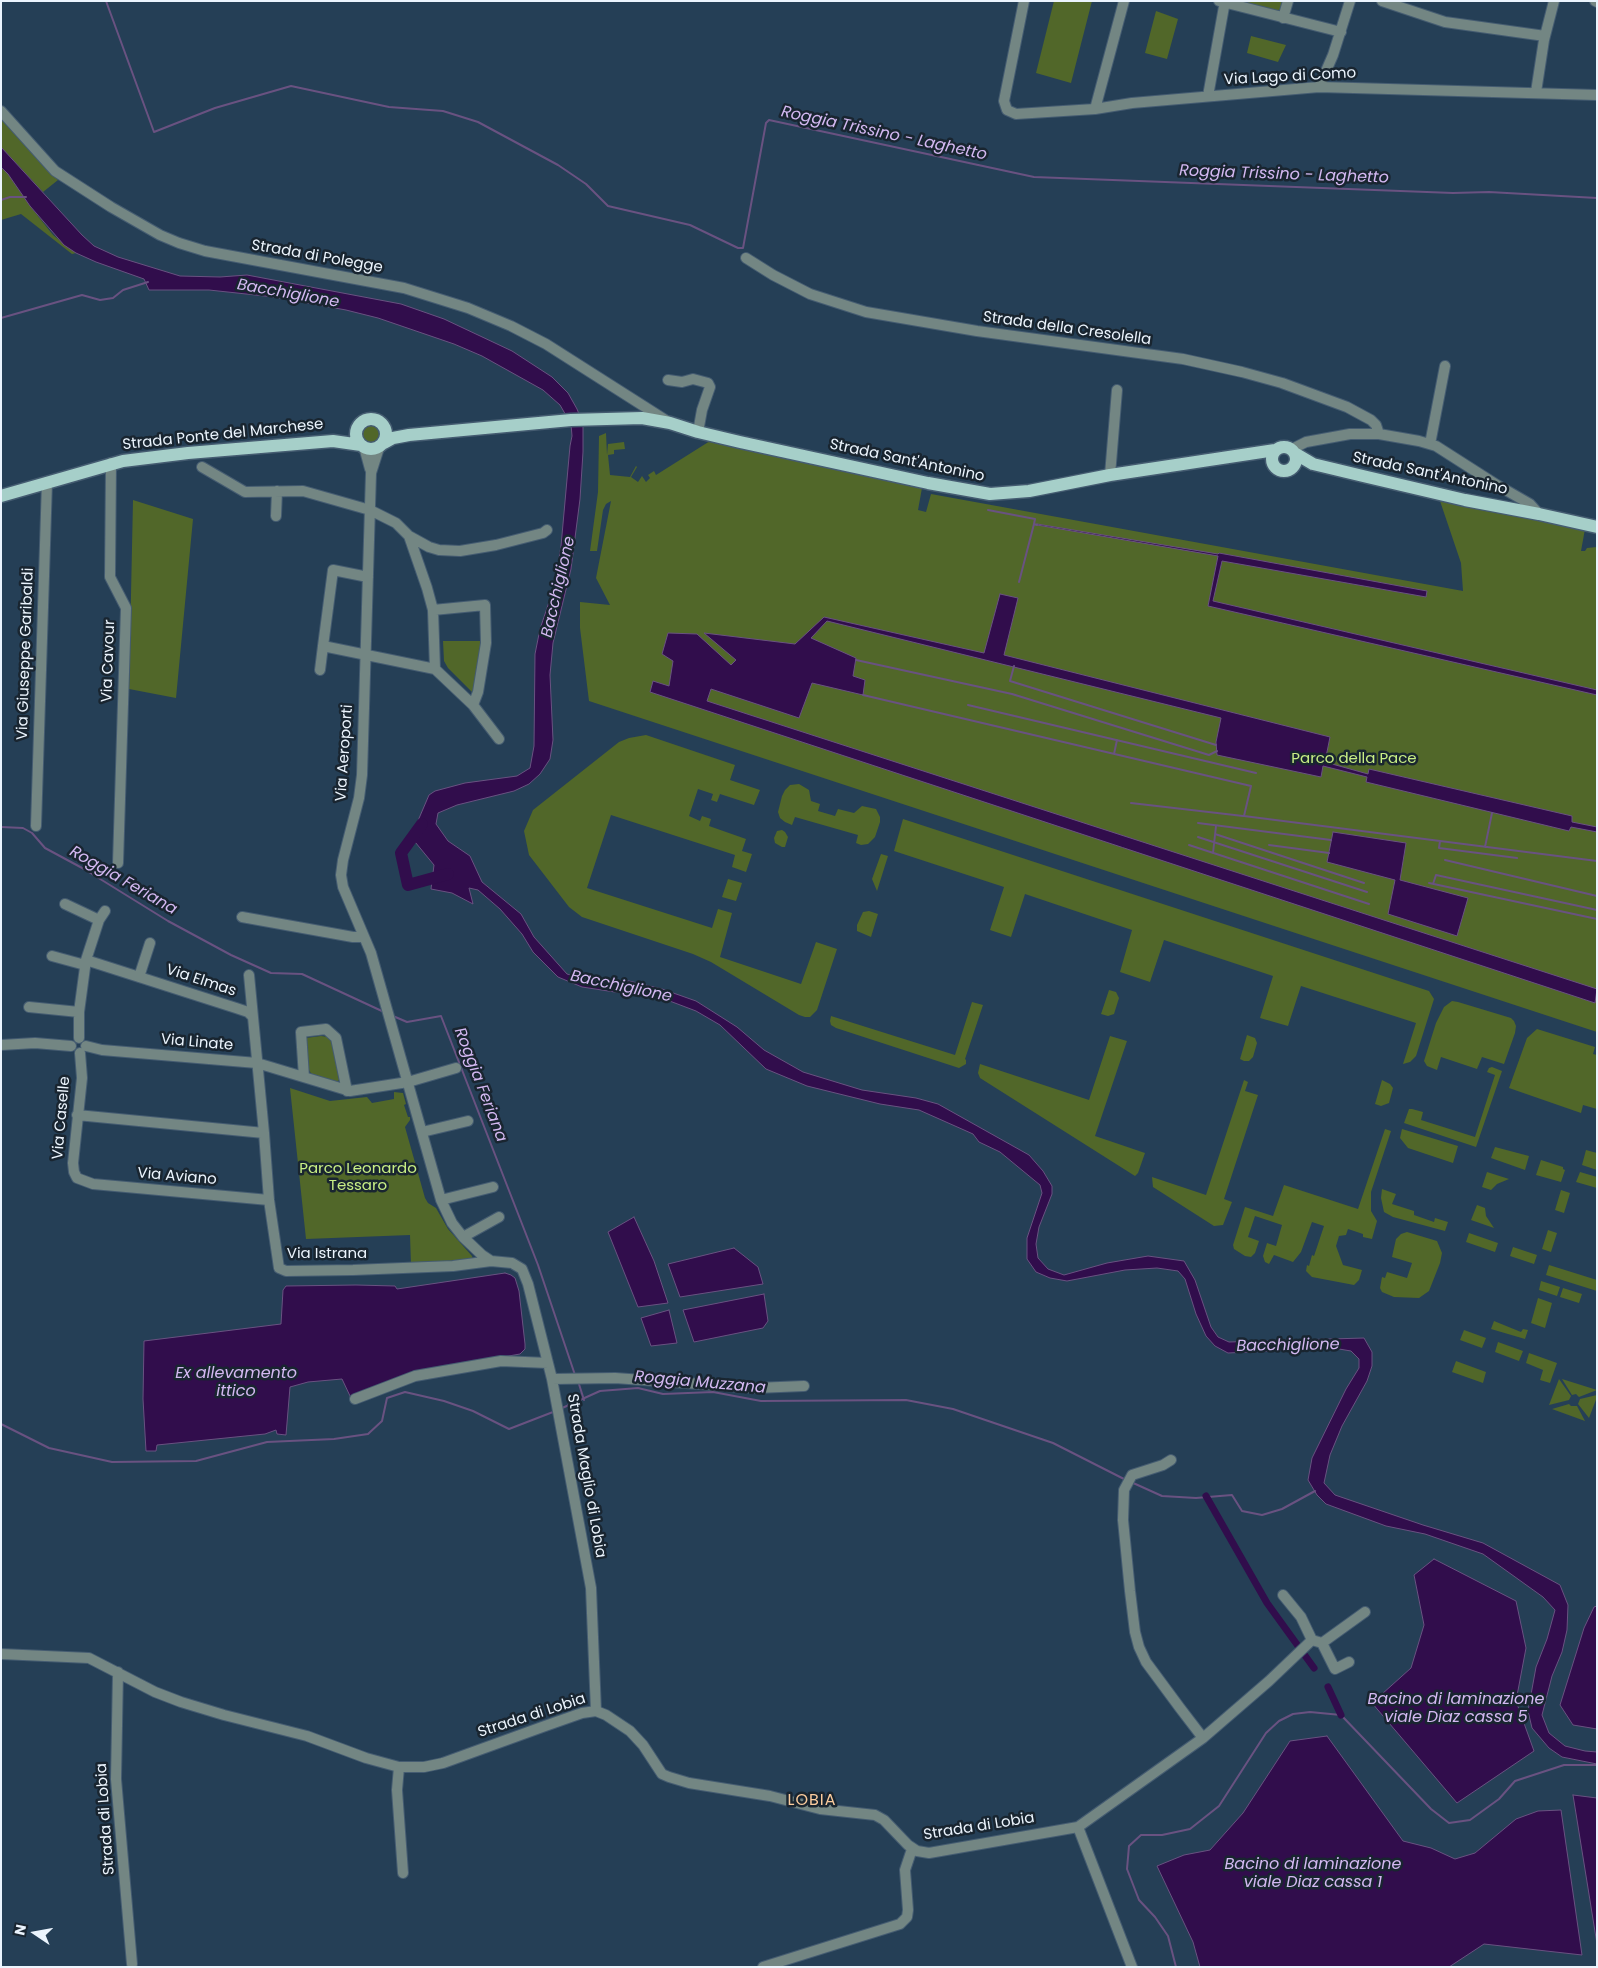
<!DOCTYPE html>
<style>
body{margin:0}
#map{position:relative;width:1598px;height:1968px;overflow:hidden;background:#253f56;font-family:Poppins,sans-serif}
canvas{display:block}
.frame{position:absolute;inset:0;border:2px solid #ebf4fd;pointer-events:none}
.north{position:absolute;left:10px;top:1908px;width:50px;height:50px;-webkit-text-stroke:4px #192530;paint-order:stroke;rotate:282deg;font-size:14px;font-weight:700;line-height:20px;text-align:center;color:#ebf4fd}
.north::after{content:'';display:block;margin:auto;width:18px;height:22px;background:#ebf4fd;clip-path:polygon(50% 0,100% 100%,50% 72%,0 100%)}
</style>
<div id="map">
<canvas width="1598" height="1968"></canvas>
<div class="frame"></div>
<div class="north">N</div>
</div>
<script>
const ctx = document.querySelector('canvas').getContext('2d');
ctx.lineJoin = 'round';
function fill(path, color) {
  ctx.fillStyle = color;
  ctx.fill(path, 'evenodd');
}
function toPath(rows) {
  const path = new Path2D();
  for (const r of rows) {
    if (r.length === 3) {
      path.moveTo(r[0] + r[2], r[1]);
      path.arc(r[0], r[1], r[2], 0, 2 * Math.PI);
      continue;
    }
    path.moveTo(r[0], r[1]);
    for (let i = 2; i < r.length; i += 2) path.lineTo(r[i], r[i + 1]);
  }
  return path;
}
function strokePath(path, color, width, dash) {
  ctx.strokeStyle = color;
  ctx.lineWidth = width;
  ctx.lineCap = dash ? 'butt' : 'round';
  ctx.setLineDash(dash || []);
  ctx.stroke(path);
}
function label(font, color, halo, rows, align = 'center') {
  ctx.font = font + ' Poppins,sans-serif';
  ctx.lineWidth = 5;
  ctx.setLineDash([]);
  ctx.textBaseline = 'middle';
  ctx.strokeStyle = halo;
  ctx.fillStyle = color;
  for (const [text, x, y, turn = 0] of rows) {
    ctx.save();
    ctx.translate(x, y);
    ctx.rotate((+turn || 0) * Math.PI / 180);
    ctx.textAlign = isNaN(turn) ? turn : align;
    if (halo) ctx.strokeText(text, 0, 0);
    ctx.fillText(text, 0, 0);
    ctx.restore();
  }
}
fill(toPath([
 [1054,1,1092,1,1071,83,1036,73],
 [1232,1,1284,1,1281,13],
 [1156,11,1178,19,1167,59,1145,53],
 [1251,36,1286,45,1278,62,1247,53],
 [1,119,58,180,43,192,1,147],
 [1,167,8,174,30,206,53,235,76,253,72,254,21,214,1,220],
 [371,434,10],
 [606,433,607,455,608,444,624,442,625,449,614,450,614,454,608,455,610,475,630,477,636,466,637,467,631,477,638,482,642,476,646,482,650,478,648,475,654,471,656,475,710,441,922,488,918,510,926,512,931,494,1463,591,1461,563,1440,501,1585,529,1581,551,1585,551,1587,548,1597,547,1597,1032,589,701,580,628,580,602,610,605,596,578,611,501,606,504,603,510,597,551,590,551,598,492,599,436],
 [133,500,193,519,176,698,129,689],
 [443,641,484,641,473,693,448,668,444,661],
 [646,735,735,765,730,780,760,790,754,805,720,794,717,802,711,800,713,794,698,789,689,816,700,821,702,816,711,819,709,826,746,839,742,851,752,854,746,872,732,867,735,855,611,815,587,888,712,928,718,909,732,913,720,957,801,984,816,942,837,949,817,1010,810,1017,805,1017,799,1015,711,962,693,954,582,917,569,907,529,855,524,831,533,810,619,742,629,738],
 [799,784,809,790,811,801,820,804,818,811,835,816,838,809,854,813,862,806,876,809,880,817,880,822,875,837,868,844,861,845,856,843,858,835,795,817,792,825,785,822,780,818,778,812,782,796,785,790,790,785],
 [903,819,1429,991,1434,999,1416,1056,1410,1062,1403,1064,1416,1023,1301,986,1288,1026,1260,1018,1273,976,1164,940,1150,982,1120,972,1132,930,1025,894,1011,937,990,930,1004,887,894,851],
 [782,830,785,832,788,837,785,847,782,847,775,843,774,838,777,831],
 [881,854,888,856,877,891,872,879],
 [728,879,742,883,736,901,722,897],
 [869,911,878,914,871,937,857,931,857,925,863,912],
 [1109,990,1116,992,1119,998,1114,1014,1108,1016,1101,1014],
 [1452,1001,1458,1002,1511,1018,1514,1021,1516,1026,1515,1033,1504,1064,1482,1057,1477,1069,1441,1057,1437,1070,1427,1066,1424,1061,1436,1023,1444,1007],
 [972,1002,983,1005,965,1059,966,1060,966,1064,959,1068,836,1028,831,1025,830,1021,831,1016,955,1055],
 [1537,1029,1595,1047,1593,1054,1597,1055,1597,1109,1583,1105,1581,1113,1509,1088,1527,1038],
 [1247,1035,1255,1038,1257,1043,1253,1057,1249,1061,1244,1061,1240,1059],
 [321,1036,328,1037,333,1042,340,1078,337,1083,312,1075,309,1070,306,1038],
 [1110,1036,1127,1041,1095,1136,1145,1153,1138,1173,1135,1176,980,1078,978,1073,980,1064,1089,1100],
 [1492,1067,1502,1071,1476,1147,1404,1123,1409,1109,1412,1109,1423,1112,1421,1120,1475,1137,1495,1075,1487,1072,1489,1068],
 [1244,1080,1248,1082,1245,1091,1258,1095,1224,1199,1232,1202,1223,1225,1214,1226,1153,1187,1152,1177,1206,1195],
 [1382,1080,1390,1084,1393,1088,1389,1103,1381,1106,1375,1104],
 [290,1088,330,1101,367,1097,372,1103,394,1099,394,1092,403,1093,406,1104,404,1105,408,1117,410,1117,410,1120,405,1127,425,1198,428,1203,436,1208,448,1229,472,1256,473,1260,411,1265,410,1235,306,1239],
 [1385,1129,1391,1131,1371,1192,1371,1211,1377,1221,1372,1239,1363,1237,1363,1234,1348,1229,1346,1235,1339,1236,1336,1246,1343,1265,1362,1270,1359,1280,1354,1285,1312,1277,1306,1271,1307,1265,1309,1266,1312,1255,1314,1256,1324,1226,1312,1222,1301,1252,1293,1262,1274,1255,1269,1264,1265,1262,1263,1256,1267,1243,1276,1246,1282,1225,1255,1216,1248,1237,1259,1241,1255,1253,1251,1257,1245,1256,1234,1249,1233,1245,1245,1207,1273,1216,1284,1185,1358,1209],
 [1402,1129,1458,1146,1453,1163,1408,1148,1400,1138],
 [1495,1147,1529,1156,1525,1170,1491,1158],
 [1586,1150,1597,1153,1597,1170,1582,1165],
 [1541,1160,1563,1167,1563,1169,1565,1170,1561,1182,1536,1175],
 [1487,1172,1509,1179,1497,1184,1491,1190,1482,1187],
 [1580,1172,1597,1177,1597,1188,1576,1182],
 [1382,1189,1396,1194,1392,1204,1414,1211,1414,1215,1434,1222,1435,1218,1448,1222,1445,1231,1393,1217,1384,1212,1381,1198],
 [1561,1190,1570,1193,1564,1213,1555,1210],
 [1477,1205,1485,1208,1486,1216,1494,1228,1471,1220],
 [1548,1230,1557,1233,1551,1252,1542,1249],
 [1407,1232,1437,1241,1442,1253,1440,1263,1429,1291,1419,1298,1394,1297,1382,1292,1380,1288,1382,1277,1385,1278,1387,1272,1407,1278,1412,1263,1392,1257,1396,1239,1401,1234],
 [1469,1233,1498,1243,1495,1252,1466,1242],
 [1513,1247,1537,1255,1534,1264,1510,1256],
 [1549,1265,1597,1280,1597,1291,1546,1275],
 [1541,1281,1560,1287,1557,1296,1539,1290],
 [1563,1288,1582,1294,1579,1303,1560,1297],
 [1538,1298,1552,1303,1545,1328,1531,1323],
 [1494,1321,1521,1332,1523,1329,1528,1330,1525,1339,1491,1329],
 [1464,1330,1486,1338,1482,1348,1460,1340],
 [1498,1342,1523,1351,1519,1361,1495,1352],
 [1529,1353,1557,1363,1550,1383,1540,1380,1543,1370,1526,1363],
 [1456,1361,1486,1372,1483,1383,1452,1372],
 [1559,1379,1571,1396,1569,1400,1549,1405],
 [1562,1379,1597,1390,1579,1397,1576,1394,1572,1395],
 [1597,1395,1597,1397,1589,1418,1578,1404,1580,1399],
 [1569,1404,1571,1406,1577,1406,1585,1421,1552,1409]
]), '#516729');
const water = toPath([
 [1,147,82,235,94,246,118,257,180,276,220,277,247,275,401,304,444,319,512,351,552,377,568,393,577,409,583,424,583,452,580,499,571,569,553,643,550,675,553,740,550,759,540,774,529,784,514,791,457,805,438,813,436,824,448,841,470,856,482,882,521,914,534,937,567,974,591,981,629,981,662,989,696,1001,737,1027,764,1050,803,1072,862,1090,916,1098,938,1104,1029,1155,1043,1171,1052,1186,1052,1194,1039,1227,1036,1244,1038,1258,1048,1269,1064,1275,1107,1263,1148,1256,1184,1261,1195,1280,1211,1327,1218,1337,1229,1342,1364,1338,1372,1352,1372,1366,1367,1381,1342,1426,1330,1455,1324,1483,1335,1495,1423,1525,1483,1543,1560,1585,1568,1605,1567,1630,1562,1652,1552,1676,1542,1715,1549,1733,1565,1746,1585,1751,1597,1752,1597,1764,1562,1757,1549,1748,1532,1728,1528,1711,1536,1667,1547,1639,1555,1610,1543,1597,1483,1554,1425,1534,1386,1526,1326,1504,1317,1495,1308,1480,1312,1458,1346,1389,1359,1368,1359,1359,1351,1351,1333,1348,1228,1353,1215,1346,1206,1336,1196,1314,1185,1279,1178,1271,1157,1268,1125,1270,1067,1281,1050,1278,1036,1272,1027,1259,1027,1238,1042,1193,1040,1185,1000,1152,979,1142,973,1134,919,1110,880,1104,807,1086,766,1069,720,1025,696,1011,667,1000,582,987,558,977,533,952,522,934,500,909,478,890,469,888,473,904,452,893,431,889,434,865,411,837,429,795,435,791,465,783,517,776,530,768,534,746,535,654,540,629,555,584,561,546,570,446,572,436,571,424,560,405,543,390,482,356,454,344,378,318,346,310,274,297,209,290,149,290,144,279,96,262,76,253,64,245,30,206,8,174,1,167,1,147],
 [1037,524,1218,554,1219,553,1427,591,1426,597,1222,561,1213,601,1597,690,1597,695,1208,606,1218,556,1037,525,1037,524],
 [1000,594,1018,598,1004,655,1330,737,1325,762,1368,774,1369,769,1572,816,1572,822,1597,827,1597,832,1571,827,1569,831,1366,782,1367,777,1323,766,1321,777,1217,755,1216,742,1221,718,827,621,811,638,856,658,853,676,865,680,863,695,812,683,799,718,711,689,707,701,1597,989,1595,1003,650,692,653,681,669,686,673,661,662,654,668,633,697,634,731,665,736,660,704,633,795,644,824,617,984,653,1000,594],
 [1333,832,1406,843,1400,880,1468,898,1457,936,1388,914,1395,880,1327,862,1333,832],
 [634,1217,654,1261,668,1303,638,1307,608,1232,634,1217],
 [734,1248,758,1267,763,1284,680,1297,668,1264,734,1248],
 [505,1273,511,1275,515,1278,519,1291,525,1344,525,1349,520,1354,486,1360,351,1398,342,1379,308,1382,290,1387,286,1435,277,1434,276,1430,265,1434,157,1445,156,1451,146,1451,143,1399,144,1341,281,1324,283,1290,286,1286,356,1285,395,1286,397,1289,505,1273],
 [764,1294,768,1321,763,1328,694,1342,683,1310,764,1294],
 [669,1310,677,1343,651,1346,641,1318,669,1310],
 [1434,1559,1516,1601,1526,1648,1516,1701,1534,1751,1457,1803,1372,1703,1411,1668,1424,1625,1414,1575,1434,1559],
 [1597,1606,1597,1729,1573,1725,1560,1705,1584,1628,1594,1607,1597,1606],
 [1327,1736,1403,1841,1431,1848,1455,1859,1475,1853,1516,1819,1538,1811,1561,1810,1582,1955,1484,1944,1449,1967,1200,1967,1193,1942,1157,1866,1184,1855,1210,1850,1243,1813,1290,1741,1327,1736],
 [1573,1795,1597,1798,1597,1944,1573,1795]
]);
fill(water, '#310d4c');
strokePath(water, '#695281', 1);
strokePath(toPath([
 [106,1,154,132,215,108,291,86,389,107,443,111,478,122,558,165,586,184,608,206,690,225,738,248,743,248,766,123,769,120,1034,177,1453,193,1489,192,1597,198],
 [1,200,10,197,26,197],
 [1,318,82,295,100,300,113,298,123,290,148,282],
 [988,510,1035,519,1034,524,1037,525],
 [1019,582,1034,524],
 [856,660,1012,694,1209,755,1217,751],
 [1014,666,1010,681,1216,745],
 [863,695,1251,786,1244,816,1597,861],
 [968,705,1256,773],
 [1114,754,1117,740],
 [1131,803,1243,816],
 [1198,823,1331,840],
 [1,827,23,828,32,833,45,848,84,869,168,921,231,955,271,973,302,974,384,1012],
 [1215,834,1364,883],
 [1198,837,1367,892],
 [1440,841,1439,848,1517,858],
 [1189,845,1369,904],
 [1269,845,1329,853],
 [1485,847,1492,813],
 [1213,853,1216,826],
 [1445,860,1597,896],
 [1429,883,1597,919],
 [1433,884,1436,875,1597,910],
 [393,1016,407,1022,441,1016,538,1265,575,1375],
 [578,1381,584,1400],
 [560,1409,600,1391,638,1388,663,1394,713,1392,761,1401,906,1400,953,1409,1053,1443,1124,1479],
 [1,1424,49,1448,112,1462,196,1461,267,1442,334,1439,368,1434,382,1421,387,1398,405,1392,444,1401,473,1411,509,1429,553,1412],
 [1131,1482,1162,1496,1196,1498,1232,1495,1242,1511,1262,1515,1282,1509,1315,1491],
 [1176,1967,1168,1936,1155,1917,1139,1900,1127,1869,1129,1846,1141,1835,1162,1835,1190,1829,1219,1806,1266,1733,1279,1721,1293,1714,1310,1712,1341,1715,1431,1809,1449,1823,1470,1820,1499,1799,1515,1781,1564,1765,1597,1765]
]), '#695281', 2);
strokePath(toPath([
 [1206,1496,1267,1603,1314,1668],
 [1328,1687,1341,1715]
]), '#310d4c', 7);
strokePath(toPath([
 [422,824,401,853,408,885,448,874]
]), '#310d4c', 12);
const minor = toPath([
 [1024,1,1004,101,1007,110,1016,114,1095,109,1132,103,1319,87,1597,95],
 [1219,1,1341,32],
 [1382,1,1445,22,1545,36],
 [1595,1,1597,2],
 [1283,18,1288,1],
 [1319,87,1333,55,1350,1],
 [1536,92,1544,40,1554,1],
 [1208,96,1225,1],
 [1095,109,1124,1],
 [1,111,55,171,111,207,160,235,179,243,205,251,404,288,468,308,511,326,546,344,667,421],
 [746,258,773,275,810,294,866,312,977,331,1183,359,1242,372,1282,383,1347,407,1371,420,1376,425,1379,434],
 [668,380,682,382,693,379,708,383,710,387,702,410,698,432],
 [1430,444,1445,366],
 [364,447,370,469],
 [379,448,371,473,362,775,359,798,343,860,341,875,343,887,371,953,441,1200,452,1223,463,1237,482,1255,491,1261,512,1263,522,1269,528,1284,552,1379],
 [1292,449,1306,442,1350,434,1379,434,1419,441,1436,446,1497,485,1530,504,1539,514],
 [111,463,110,577,126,608,118,863],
 [202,467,245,492,303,491,370,510,396,523,409,536,429,547,439,550,460,551,496,545,543,533,547,530],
 [1110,475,1117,390],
 [276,516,277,491],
 [409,536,427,588,433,610,435,669],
 [368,577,333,570,323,646,435,669,473,705,499,739],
 [433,610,485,605,486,643,478,692,473,705],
 [320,670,323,646],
 [36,826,47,482],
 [65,904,99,920],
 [242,917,353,937,364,937],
 [52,956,85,965],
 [86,960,236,1008,248,1012,252,1016],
 [249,975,264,1133,269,1200,279,1268,286,1271,353,1270,453,1266,491,1261],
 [139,977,150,943],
 [29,1007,79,1012],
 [79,1038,79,1012,86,960,99,920,105,911],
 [1,1045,35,1043,71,1046],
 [86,1046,102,1050,257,1063,350,1091,408,1082,456,1068],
 [80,1053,82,1078,73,1163,74,1172,77,1178,93,1184,269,1200],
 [304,1077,301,1032,326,1029,336,1038,347,1091],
 [77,1115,264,1133],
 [422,1132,468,1121],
 [441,1200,493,1187],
 [463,1237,499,1217],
 [355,1399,415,1376,501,1361,548,1363],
 [1171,1460,1163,1465,1132,1475,1124,1490,1123,1520,1130,1591,1135,1632,1139,1647,1146,1662,1180,1708,1203,1738],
 [1283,1595,1301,1617,1312,1640],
 [1312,1640,1322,1643,1365,1612],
 [1322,1643,1335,1669,1349,1662],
 [1,1654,89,1658,155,1692,181,1702,224,1715,307,1736,366,1758,399,1767,424,1767,443,1763,545,1726,582,1713,596,1711,606,1715,630,1731,643,1745,662,1774,669,1777,689,1783,770,1796,820,1809,875,1815,884,1820,908,1845,917,1851,929,1853,1078,1827,1132,1967],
 [118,1672,116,1779,132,1964],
 [596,1711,591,1588,552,1379,615,1378,756,1388,804,1386],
 [399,1767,397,1790,403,1873],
 [1078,1827,1203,1738,1269,1681,1312,1640],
 [763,1967,900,1924,907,1917,908,1910,905,1870,912,1849]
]);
const major = toPath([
 [371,434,15],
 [384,443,393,438,409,435,571,420,642,418,670,423,698,432,740,442,928,483,990,494,1029,491,1110,475,1275,450],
 [1284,459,12],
 [1296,454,1313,464,1363,476,1465,500,1539,514,1597,527],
 [1,496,123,461,188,453,333,441,361,445]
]);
strokePath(minor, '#455c71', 12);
strokePath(major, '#455c71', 15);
strokePath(minor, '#738683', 10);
strokePath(major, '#a6cfc9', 12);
label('15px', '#ebf4fd', '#192530', [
 ["Via Lago di Como",1290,77,-3],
 ["Strada di Polegge",317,257,10],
 ["Strada della Cresolella",1067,329,8],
 ["Strada Ponte del Marchese",223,435,-6],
 ["Strada Sant'Antonino",907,461,12],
 ["Strada Sant'Antonino",1430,474,12],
 ["Via Giuseppe Garibaldi",26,654,-88],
 ["Via Cavour",109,661,-88],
 ["Via Aeroporti",345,753,-86],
 ["Via Elmas",201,981,18],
 ["Via Linate",197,1043,5],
 ["Via Caselle",62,1118,-85],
 ["Via Aviano",177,1177,5],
 ["Via Istrana",327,1254],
 ["Strada Maglio di Lobia",586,1476,80],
 ["Strada di Lobia",532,1716,-18],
 ["Strada di Lobia",106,1819,-94],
 ["Strada di Lobia",979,1827,-9]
]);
label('15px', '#c8ee85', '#192530', [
 ["Parco della Pace",1354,759],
 ["Parco Leonardo",358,1169],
 ["Tessaro",358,1186]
]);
label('italic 16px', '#d3b8f1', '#192530', [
 ["Roggia Trissino - Laghetto",884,134,12],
 ["Roggia Trissino - Laghetto",1284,175,2],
 ["Bacchiglione",288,294,10],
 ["Bacchiglione",559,587,-77],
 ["Roggia Feriana",123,881,30],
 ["Bacchiglione",621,987,12],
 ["Roggia Feriana",480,1085,69],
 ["Bacchiglione",1288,1346,-1],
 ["Ex allevamento",236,1374],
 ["ittico",236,1392],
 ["Roggia Muzzana",700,1383,5],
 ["Bacino di laminazione",1456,1700],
 ["viale Diaz cassa 5",1456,1718],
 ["Bacino di laminazione",1313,1865],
 ["viale Diaz cassa 1",1313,1883]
]);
ctx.letterSpacing = '1px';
label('16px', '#fbcc9e', '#192530', [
 ["LOBIA",812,1801]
]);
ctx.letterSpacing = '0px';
</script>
